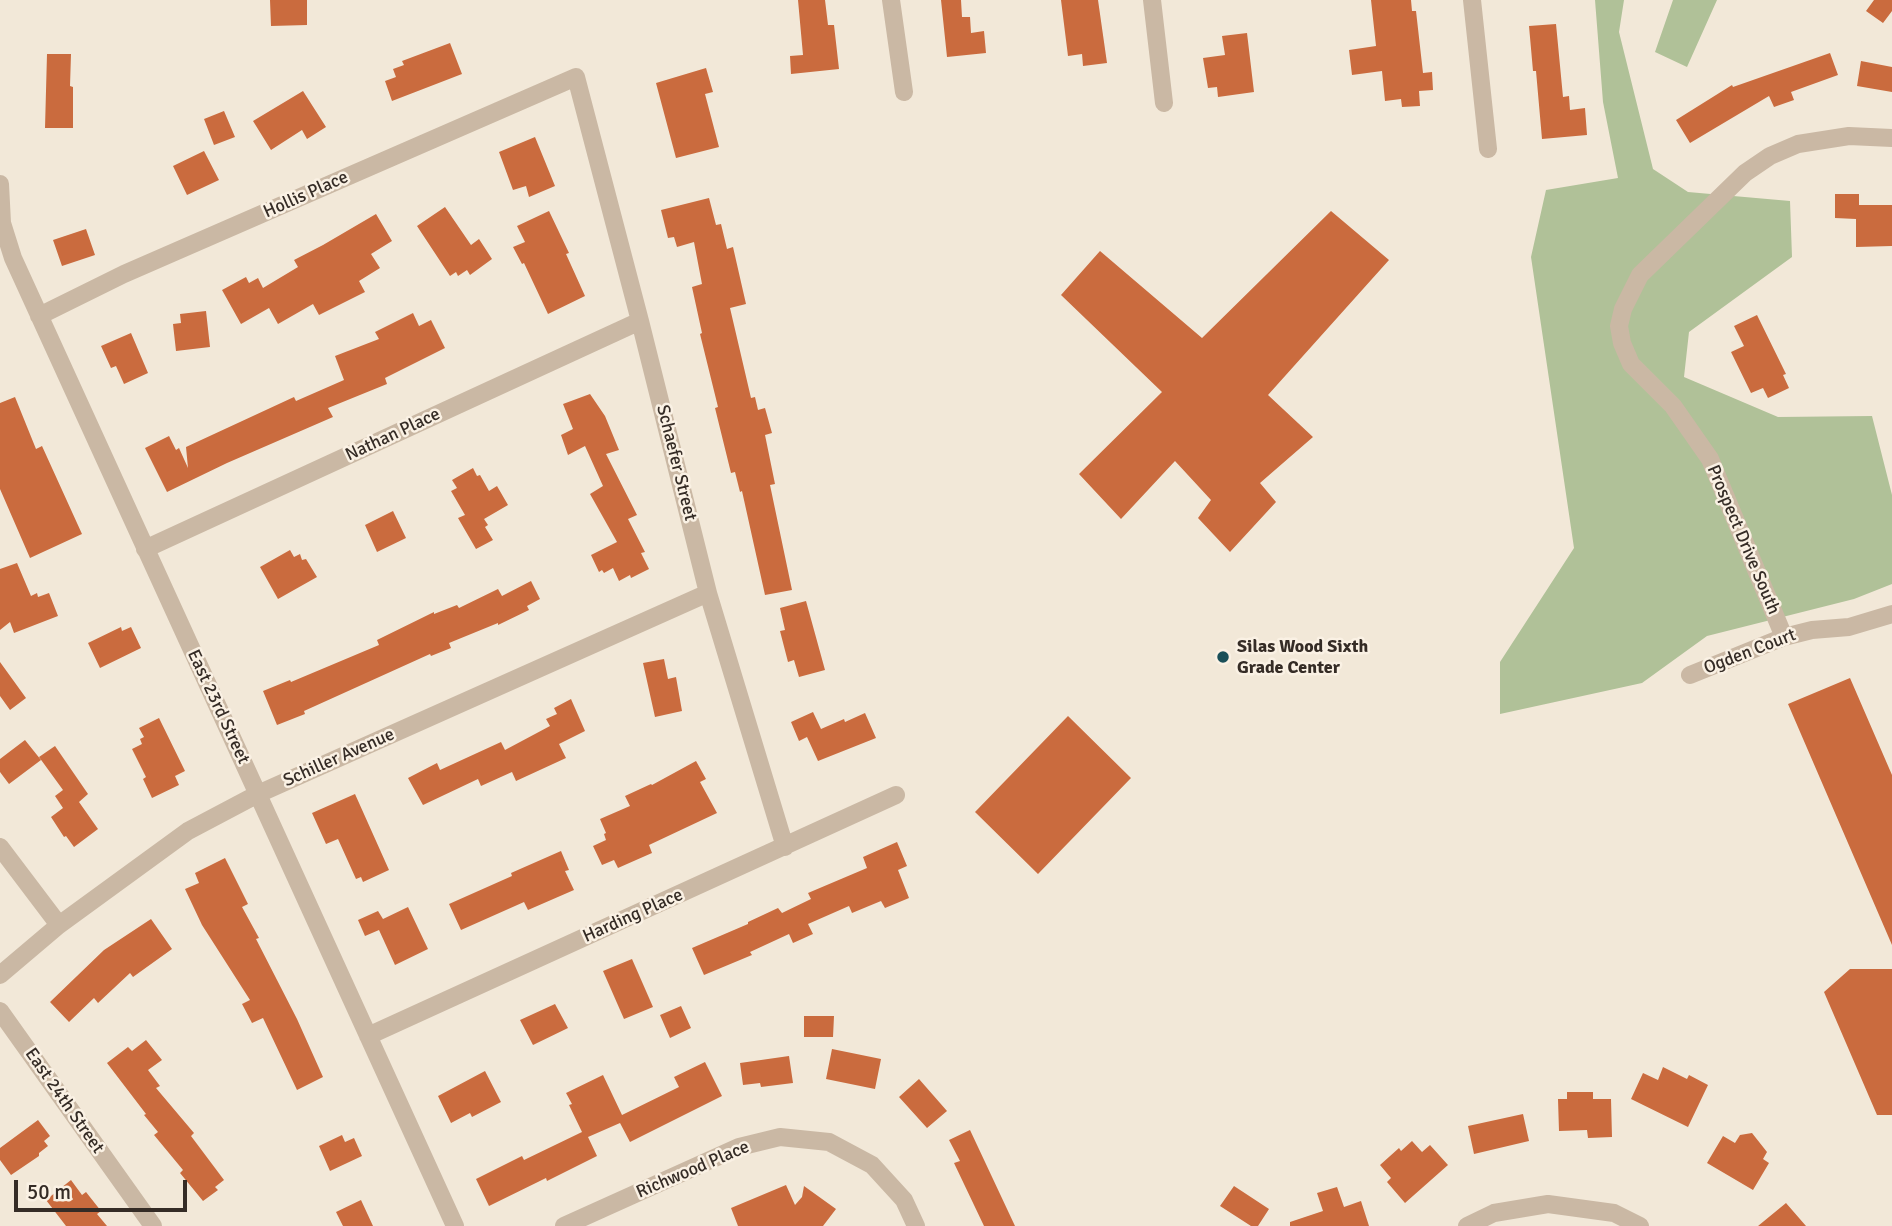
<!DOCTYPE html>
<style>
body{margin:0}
#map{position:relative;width:1892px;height:1226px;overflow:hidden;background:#f2e8d8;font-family:Signika,sans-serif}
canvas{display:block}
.scale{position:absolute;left:14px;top:1180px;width:173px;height:32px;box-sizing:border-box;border:4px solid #352c26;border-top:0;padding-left:9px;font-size:21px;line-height:24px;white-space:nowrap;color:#352c26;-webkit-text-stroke:5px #faf1e4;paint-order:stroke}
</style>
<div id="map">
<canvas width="1892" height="1226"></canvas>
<div class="scale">50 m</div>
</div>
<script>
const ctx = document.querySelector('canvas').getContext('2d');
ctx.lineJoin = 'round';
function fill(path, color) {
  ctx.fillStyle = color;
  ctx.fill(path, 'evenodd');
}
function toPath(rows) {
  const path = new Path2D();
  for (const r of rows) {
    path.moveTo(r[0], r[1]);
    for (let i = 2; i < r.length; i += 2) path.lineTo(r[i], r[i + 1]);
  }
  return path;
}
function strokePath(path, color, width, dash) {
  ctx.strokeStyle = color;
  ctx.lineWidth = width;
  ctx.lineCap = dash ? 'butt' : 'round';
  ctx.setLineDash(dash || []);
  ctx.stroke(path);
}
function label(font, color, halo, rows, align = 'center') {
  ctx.font = font + ' Signika,sans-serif';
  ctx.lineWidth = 5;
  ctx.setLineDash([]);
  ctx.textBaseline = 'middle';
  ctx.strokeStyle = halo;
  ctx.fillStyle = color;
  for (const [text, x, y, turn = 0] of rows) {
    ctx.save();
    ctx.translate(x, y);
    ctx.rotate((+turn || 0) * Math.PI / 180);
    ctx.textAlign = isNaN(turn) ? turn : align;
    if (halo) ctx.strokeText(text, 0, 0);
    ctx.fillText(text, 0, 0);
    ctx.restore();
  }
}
fill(toPath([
 [1595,0,1624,0,1619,32,1653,169,1688,192,1790,201,1792,257,1689,332,1684,377,1778,417,1872,416,1892,495,1892,584,1854,599,1707,636,1642,683,1500,714,1500,662,1574,548,1531,257,1546,190,1618,178,1603,102],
 [1673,0,1717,0,1687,67,1655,52]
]), '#b0c198');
fill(toPath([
 [270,0,307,0,307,25,271,26],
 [798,0,825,0,828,25,834,25,839,69,791,74,790,56,803,55],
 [941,0,961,0,962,17,970,17,971,33,984,31,986,53,947,57],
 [1061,0,1098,0,1107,63,1083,66,1082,54,1068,56],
 [1371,0,1411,0,1412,11,1416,11,1423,73,1432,72,1433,90,1419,91,1420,106,1402,107,1401,99,1385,101,1382,71,1352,75,1349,50,1376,46],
 [1874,0,1892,0,1892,11,1883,23,1866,11],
 [1556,24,1563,97,1569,96,1570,110,1585,108,1587,135,1542,139,1536,71,1533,71,1529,26],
 [1247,33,1254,92,1218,97,1217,87,1208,88,1203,58,1225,55,1222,36],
 [450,43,462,74,392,101,385,81,396,77,393,69,404,65,402,61],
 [1830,53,1838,75,1791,92,1794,100,1774,107,1769,96,1690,143,1676,120,1732,85,1733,87],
 [47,54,71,54,70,86,73,87,73,128,45,128],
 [1861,61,1892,67,1892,92,1857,86],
 [706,68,713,92,705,94,719,147,676,158,656,83],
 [303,91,326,127,307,139,302,130,271,150,253,121],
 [224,111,235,137,214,145,204,119],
 [535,137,555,186,529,197,526,186,513,190,499,152],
 [204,151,219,180,187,195,173,166],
 [1835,194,1859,194,1859,205,1892,205,1892,246,1856,247,1856,219,1835,218],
 [709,198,716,225,721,224,727,249,733,247,746,304,730,308,751,398,755,397,758,410,765,408,772,433,765,435,775,484,770,485,792,590,765,595,742,491,740,492,735,472,731,473,715,408,718,407,700,334,702,333,692,287,702,284,694,242,677,247,674,237,668,238,661,210],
 [445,207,471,245,479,239,492,259,470,275,467,270,458,276,456,272,450,276,417,226],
 [549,211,569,253,566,254,585,296,548,314,524,263,522,264,513,247,525,242,517,226],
 [1331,211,1389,260,1268,395,1313,437,1260,483,1276,502,1230,552,1198,518,1211,500,1175,461,1121,519,1079,474,1162,392,1061,295,1100,251,1202,338],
 [376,214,392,241,371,254,380,268,359,281,365,292,319,315,313,304,278,324,269,308,241,324,222,290,246,277,249,283,258,278,263,288,298,267,294,260,323,245],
 [86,229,95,255,62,266,53,240],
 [206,311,210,347,176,351,173,324,181,323,180,314],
 [413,313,419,326,431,320,445,348,385,378,387,384,328,408,333,417,227,463,167,492,145,448,169,436,176,450,179,448,188,468,186,447,294,397,296,401,344,380,335,356,379,339,375,332],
 [1757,315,1786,374,1783,375,1789,388,1768,398,1763,388,1751,393,1731,352,1744,346,1734,326],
 [131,333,148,373,124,384,116,366,111,368,101,346],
 [590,394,605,416,619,450,606,454,637,515,628,519,645,552,641,553,649,569,631,578,630,575,619,581,613,568,604,573,602,570,599,572,591,555,617,542,590,494,603,486,585,446,568,455,561,435,573,429,563,404],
 [15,397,36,449,42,446,82,534,30,558,0,489,0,403],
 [473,468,477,476,480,475,489,491,497,486,508,505,484,519,488,525,485,527,493,540,476,549,458,518,465,515,451,491,457,488,452,480],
 [393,511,406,538,377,552,365,525],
 [290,550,294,557,300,554,302,560,306,559,317,577,278,599,260,567],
 [17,563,31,596,37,593,38,597,49,593,58,616,14,633,10,622,0,630,0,569],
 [531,581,540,599,527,606,529,610,498,625,498,623,449,643,451,648,431,656,430,654,304,711,305,714,277,725,263,691,290,680,291,682,379,645,377,640,434,612,434,614,457,605,459,608,498,589,502,596],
 [806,601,825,670,799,677,794,660,788,662,780,631,785,630,780,608],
 [121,627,122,631,131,627,141,648,100,668,88,643],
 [664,659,668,679,676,677,682,711,655,717,643,663],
 [0,662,26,698,10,710,0,696],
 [1850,678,1892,775,1892,945,1788,704],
 [571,699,585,731,559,744,566,758,516,781,512,772,481,786,478,779,423,805,408,778,437,763,440,770,501,742,505,750,550,726,546,719,557,714,554,708],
 [813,712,821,729,844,719,845,722,865,713,876,738,818,761,807,737,799,741,791,722],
 [1068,716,1131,778,1038,874,975,812],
 [159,718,185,771,175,776,179,785,152,798,143,779,146,777,132,749,142,744,140,739,144,737,139,728],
 [25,740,41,760,9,784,0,772,0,759],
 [55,746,88,794,79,802,98,829,74,847,66,836,64,837,51,817,63,808,55,796,63,790,39,757],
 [696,761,706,779,700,782,717,813,649,845,652,853,627,864,618,868,614,860,602,865,593,846,606,840,604,834,606,833,600,819,630,806,625,796,651,784,652,785],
 [355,794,389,870,363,882,361,877,356,879,338,839,326,844,312,813],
 [897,842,907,866,898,870,909,898,885,908,881,901,852,913,849,906,808,924,813,934,793,943,789,934,750,952,752,955,704,975,692,948,748,924,748,922,778,908,782,913,811,899,808,893,867,868,863,857],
 [561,851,569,870,565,871,574,890,528,910,524,902,461,930,449,904,512,876,511,873],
 [225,858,248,904,242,907,259,938,256,939,297,1019,323,1077,297,1090,263,1018,252,1023,242,1004,250,1000,202,925,185,889,199,883,195,873],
 [408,907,428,949,395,965,379,930,365,936,358,920,378,911,383,919],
 [151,919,172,949,133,977,130,973,98,1003,94,998,69,1022,50,1002,104,950],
 [632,959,653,1007,624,1019,603,971],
 [1850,969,1892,969,1892,1115,1877,1115,1824,992],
 [555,1004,568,1028,533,1045,520,1020],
 [681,1006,691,1028,670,1038,660,1015],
 [804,1016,834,1016,833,1037,804,1037],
 [146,1040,162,1060,148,1070,160,1086,156,1088,194,1133,191,1136,224,1180,215,1187,218,1190,203,1201,180,1173,183,1170,154,1135,158,1132,144,1115,146,1114,107,1063,128,1047,132,1051],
 [832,1049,881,1059,875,1089,826,1079],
 [789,1056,793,1083,761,1087,760,1083,743,1085,740,1063],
 [705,1062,722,1096,630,1142,620,1123,588,1137,597,1156,547,1181,546,1178,489,1206,476,1179,522,1156,524,1160,582,1132,569,1105,572,1104,566,1093,603,1075,622,1115,679,1087,674,1077],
 [1663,1067,1687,1079,1689,1075,1708,1085,1688,1127,1631,1099,1643,1073,1658,1080],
 [485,1071,501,1102,472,1117,470,1113,451,1123,438,1096],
 [919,1079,947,1111,927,1128,899,1097],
 [1567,1092,1593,1092,1593,1099,1611,1099,1612,1137,1588,1138,1587,1130,1559,1131,1558,1099,1567,1099],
 [1523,1114,1529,1141,1474,1154,1468,1126],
 [38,1120,50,1136,44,1141,48,1146,39,1153,39,1156,11,1175,0,1160,0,1148],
 [970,1130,1015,1226,984,1226,954,1163,960,1161,949,1140],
 [1752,1133,1767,1152,1763,1159,1769,1163,1753,1190,1707,1163,1723,1136,1735,1143,1740,1135],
 [342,1135,345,1142,354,1138,362,1156,330,1171,319,1146],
 [1412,1141,1422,1152,1430,1145,1448,1165,1405,1203,1387,1182,1391,1178,1380,1165,1399,1148,1401,1151],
 [71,1180,82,1195,86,1192,101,1211,97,1214,107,1226,66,1226,46,1200],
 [786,1185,795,1205,802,1197,804,1186,836,1209,823,1226,738,1226,731,1208],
 [1234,1186,1269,1209,1258,1226,1251,1226,1220,1206],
 [1337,1187,1344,1207,1361,1201,1369,1226,1290,1226,1290,1222,1323,1211,1317,1193],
 [361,1200,373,1226,343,1226,336,1212],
 [1786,1203,1806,1226,1758,1226]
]), '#ca6b3e');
strokePath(toPath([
 [891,0,904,92],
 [1152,0,1164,103],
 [1472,0,1488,149],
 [0,184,2,223,13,258,455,1226],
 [39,316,124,274,576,77,640,321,708,593,785,847],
 [145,549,640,321],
 [1784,637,1710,459,1673,406,1631,364,1622,343,1619,326,1623,309,1640,275,1745,173,1770,156,1798,144,1849,136,1892,138],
 [1690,675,1784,637,1812,630,1849,627,1892,614],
 [0,847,59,925],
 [0,975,59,925,188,831,258,794,708,593],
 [0,1011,153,1226],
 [368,1036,896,795],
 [564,1226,739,1147,780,1137,829,1142,872,1165,904,1200,916,1226],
 [1467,1226,1494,1213,1548,1204,1614,1213,1640,1226]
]), '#cab8a4', 18);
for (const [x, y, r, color] of [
 [1223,657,7,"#1a4f58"]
]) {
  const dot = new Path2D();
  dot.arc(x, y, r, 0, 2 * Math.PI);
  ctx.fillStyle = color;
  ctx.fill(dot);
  strokePath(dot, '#faf1e4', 2.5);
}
label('18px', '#352c26', '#faf1e4', [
 ["Hollis Place",306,195,-24],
 ["Nathan Place",393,435,-25],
 ["Schaefer Street",676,463,76],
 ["Prospect Drive South",1743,540,67],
 ["Ogden Court",1750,652,-21],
 ["East 23rd Street",218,707,65],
 ["Schiller Avenue",339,758,-24],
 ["Harding Place",633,916,-24],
 ["East 24th Street",64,1101,55],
 ["Richwood Place",693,1170,-23]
]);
label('bold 18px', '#352c26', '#faf1e4', [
 ["Silas Wood Sixth",1237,647],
 ["Grade Center",1237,668]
], 'left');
</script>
